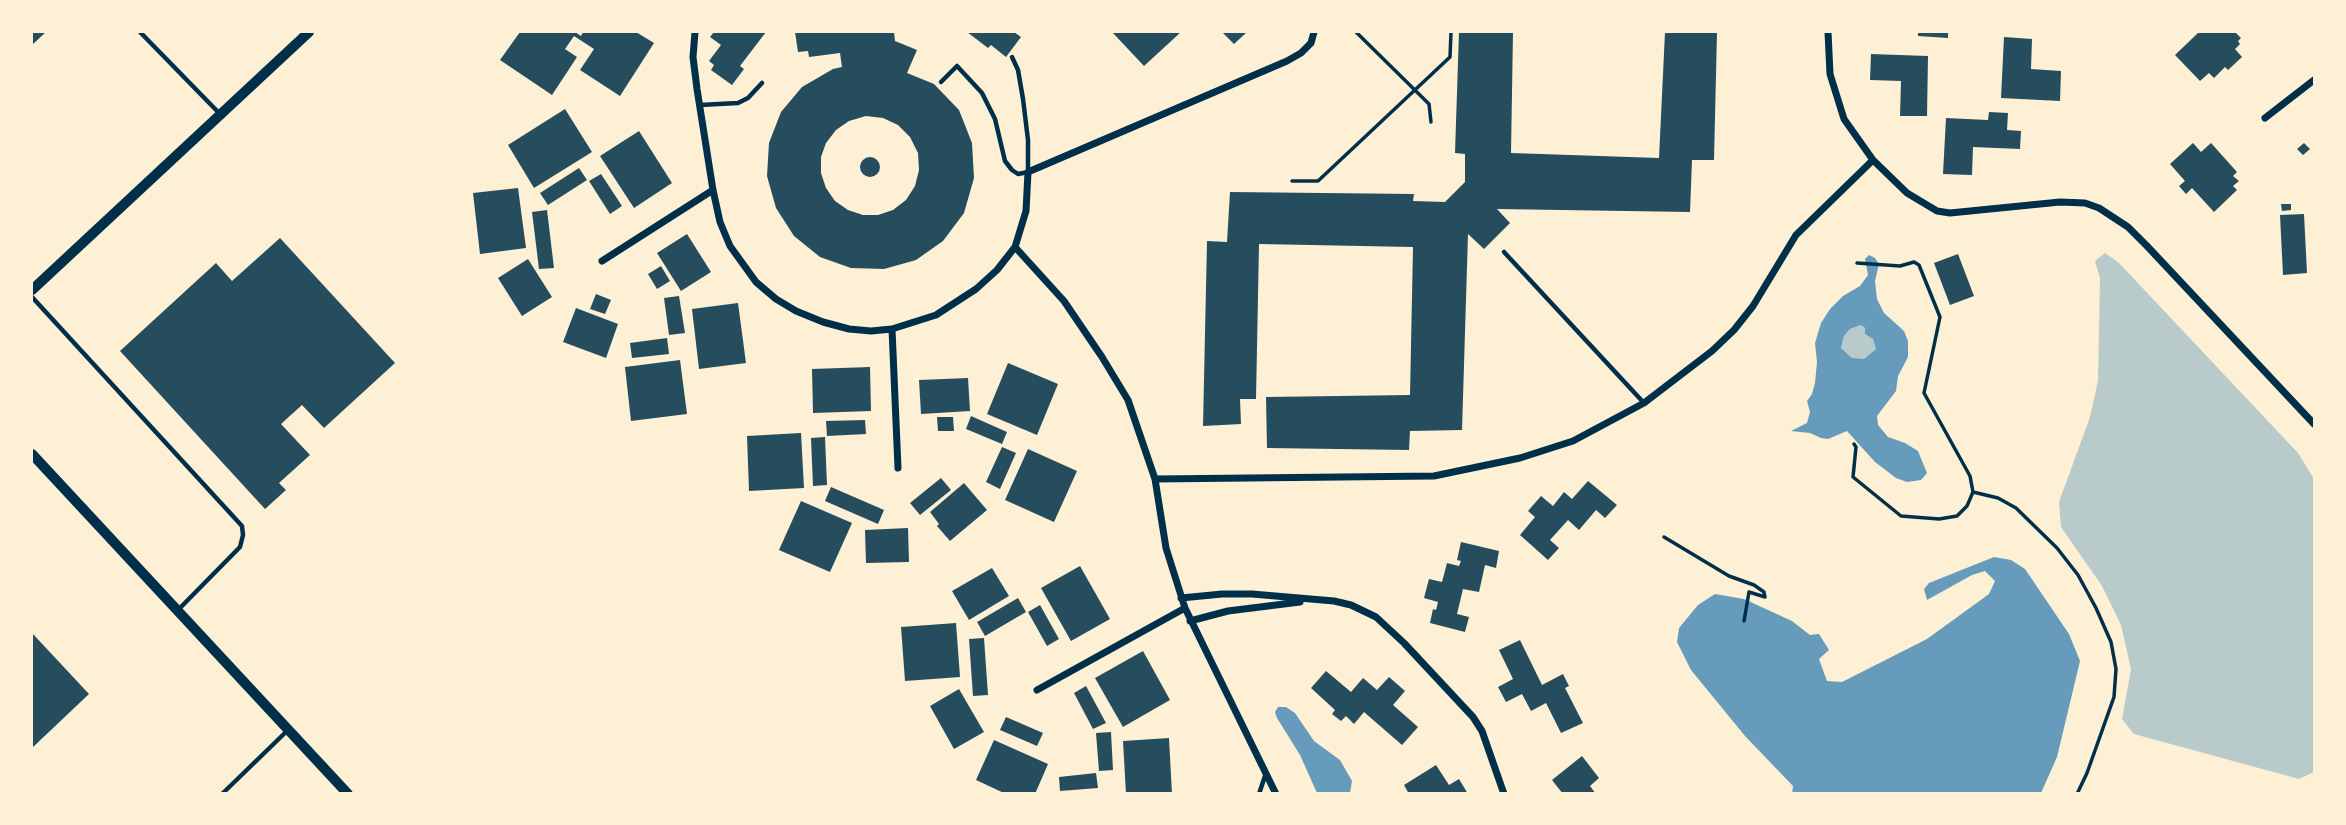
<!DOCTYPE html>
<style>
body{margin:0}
#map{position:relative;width:2346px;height:825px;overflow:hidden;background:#fdf0d5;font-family:"Nunito Sans",sans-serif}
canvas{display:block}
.frame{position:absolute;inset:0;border:33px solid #fdf0d5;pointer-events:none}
</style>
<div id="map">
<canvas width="2346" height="825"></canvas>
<div class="frame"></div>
</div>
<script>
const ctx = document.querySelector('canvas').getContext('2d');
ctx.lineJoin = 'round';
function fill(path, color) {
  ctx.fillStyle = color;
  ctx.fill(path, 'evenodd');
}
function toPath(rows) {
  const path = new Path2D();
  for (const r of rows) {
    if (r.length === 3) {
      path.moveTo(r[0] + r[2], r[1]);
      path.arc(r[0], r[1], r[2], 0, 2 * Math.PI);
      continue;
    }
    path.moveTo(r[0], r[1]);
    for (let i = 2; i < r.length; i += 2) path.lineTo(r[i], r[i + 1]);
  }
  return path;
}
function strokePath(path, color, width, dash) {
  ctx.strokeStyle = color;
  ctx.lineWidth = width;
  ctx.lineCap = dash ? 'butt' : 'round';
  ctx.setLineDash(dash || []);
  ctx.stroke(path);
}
fill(toPath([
 [2105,253,2119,263,2298,453,2314,479,2314,772,2299,779,2134,734,2122,719,2131,669,2121,625,2102,586,2061,527,2059,502,2090,417,2098,381,2100,278,2095,261],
 [1861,325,1865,328,1865,334,1873,339,1876,349,1864,360,1852,358,1841,348,1844,336,1850,329]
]), '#b9caca');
fill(toPath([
 [1869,255,1875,258,1879,264,1875,281,1877,299,1884,313,1904,331,1908,341,1908,357,1898,376,1896,391,1877,416,1878,425,1888,437,1905,443,1918,451,1927,473,1921,480,1907,482,1896,478,1875,462,1847,431,1828,439,1821,438,1810,433,1791,431,1807,423,1810,412,1807,401,1812,394,1815,383,1817,362,1815,343,1821,323,1830,309,1843,296,1860,286,1868,275,1865,259],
 [1861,325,1865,328,1865,334,1873,339,1876,349,1864,359,1852,358,1841,348,1844,336,1850,329],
 [1994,557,2011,560,2025,569,2069,634,2080,661,2057,757,2041,793,1792,794,1793,786,1745,736,1691,670,1677,642,1679,628,1698,605,1715,594,1744,599,1792,621,1810,635,1819,634,1829,650,1819,659,1827,681,1842,682,1927,639,1989,594,1995,581,1985,571,1972,575,1927,600,1924,589,1929,583],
 [1278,707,1286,707,1295,713,1314,741,1340,760,1352,781,1350,793,1317,793,1300,755,1277,718,1275,712]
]), '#669bbc');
fill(toPath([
 [32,32,46,32,32,45],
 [520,32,575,32,581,36,583,32,636,32,654,43,620,96,580,70,594,49,574,36,565,49,577,57,552,95,500,60],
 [714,32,766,32,740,66,744,69,732,85,711,70,714,65,709,61,721,45,710,37],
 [795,32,894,32,895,41,917,50,907,73,934,84,959,110,972,143,974,178,964,213,943,241,916,260,884,269,851,268,820,257,794,236,776,208,767,176,769,143,781,112,802,87,833,69,842,67,840,53,809,57,808,51,798,52],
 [866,116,883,118,898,125,910,137,918,153,919,170,915,186,906,200,893,210,878,215,863,215,848,210,835,201,826,188,821,173,821,157,826,143,836,130,849,121],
 [967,32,1014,32,1021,37,1006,57,991,45,988,48],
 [1112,32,1181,32,1144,66],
 [1222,32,1247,32,1234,44],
 [1459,32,1513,32,1511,153,1659,158,1665,32,1717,32,1714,160,1692,160,1690,212,1497,209,1510,223,1484,249,1468,234,1462,430,1410,431,1409,450,1267,448,1266,397,1410,395,1413,247,1259,244,1256,399,1240,399,1241,424,1203,426,1207,241,1227,242,1230,192,1414,194,1413,201,1445,202,1465,182,1465,154,1455,153],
 [1918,32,1948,32,1948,38,1918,36],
 [2199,32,2235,32,2241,38,2238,41,2240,44,2235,49,2242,57,2228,70,2225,67,2214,78,2209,73,2200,81,2175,55],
 [2004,37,2032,39,2031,69,2061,71,2060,101,2001,98],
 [1871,54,1928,56,1927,116,1900,116,1901,81,1870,80],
 [565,109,592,152,534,188,508,145],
 [1989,112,2008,113,2007,130,2021,131,2020,149,1973,147,1972,175,1943,174,1946,118,1988,120],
 [639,131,672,183,634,208,600,156],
 [2193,143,2201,152,2211,143,2237,172,2233,176,2239,181,2233,186,2237,190,2214,212,2192,188,2186,194,2179,186,2185,181,2170,164],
 [2304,143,2310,149,2303,155,2297,149],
 [870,167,10],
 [579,168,587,180,548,205,540,193],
 [601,174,622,206,610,214,589,181],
 [518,188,526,248,480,254,473,193],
 [2281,204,2291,204,2291,210,2282,211],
 [547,210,554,268,539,269,532,212],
 [2304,214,2307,273,2283,275,2280,215],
 [687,234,711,272,681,291,657,253],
 [280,238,395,363,324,428,302,405,281,424,310,455,279,483,286,490,265,509,120,351,216,263,232,281],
 [1958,254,1974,296,1950,305,1934,263],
 [528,259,552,297,522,316,498,278],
 [661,266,670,281,657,289,648,274],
 [596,294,611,300,605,314,590,309],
 [679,296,685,333,669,335,664,298],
 [738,303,746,363,699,369,692,309],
 [576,308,618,324,606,358,563,342],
 [667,338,669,354,632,358,630,343],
 [680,360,687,414,631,421,625,367],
 [1008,363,1058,384,1037,435,987,414],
 [870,367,871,411,813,413,812,369],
 [968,378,970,411,921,414,919,380],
 [971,416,1007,432,1002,444,966,429],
 [937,417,953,417,954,431,938,431],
 [865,420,866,434,827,436,826,421],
 [801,433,804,488,749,491,747,436],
 [825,437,827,485,813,486,811,438],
 [1002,447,1016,453,1000,489,986,482],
 [1028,449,1077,471,1054,522,1005,500],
 [941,478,951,490,920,515,910,503],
 [1588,481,1617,505,1605,518,1596,510,1579,530,1568,520,1550,540,1559,548,1548,560,1520,535,1535,517,1528,511,1541,496,1553,506,1564,492,1572,499],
 [964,483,987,510,950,541,937,526,939,524,930,512],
 [831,487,884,510,878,524,825,501],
 [801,501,852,523,830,572,779,550],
 [908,528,909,562,866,563,865,530],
 [1461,542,1499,551,1496,568,1485,565,1479,592,1463,589,1457,614,1469,617,1465,632,1430,623,1433,609,1436,610,1438,602,1424,598,1429,579,1442,582,1447,563,1459,566,1461,561,1457,560],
 [1080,566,1110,619,1071,641,1041,588],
 [992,568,1009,596,969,620,952,591],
 [1018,598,1026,612,985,636,977,622],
 [1040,605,1059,639,1047,646,1028,612],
 [956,623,960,677,905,681,901,627],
 [32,633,89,694,32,748],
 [984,638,988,695,973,696,969,639],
 [1520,640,1542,685,1563,674,1569,686,1565,688,1583,723,1561,733,1546,703,1531,711,1522,694,1506,702,1498,687,1513,679,1499,650],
 [1143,651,1170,700,1123,727,1095,678],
 [1326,671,1351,692,1363,678,1377,690,1389,677,1405,691,1393,705,1418,727,1402,745,1364,712,1354,724,1346,716,1341,721,1332,714,1335,710,1311,688],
 [1086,686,1106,723,1093,729,1074,693],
 [959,689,984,732,954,749,930,706],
 [1006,717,1043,733,1037,746,1000,730],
 [1111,732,1113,770,1099,771,1096,733],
 [1169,738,1172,794,1126,794,1123,741],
 [994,740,1048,764,1035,794,1006,794,976,780],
 [1582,756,1599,778,1590,786,1596,794,1563,794,1552,780],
 [1436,765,1449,785,1459,779,1468,794,1409,794,1404,785],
 [1096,773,1098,788,1060,791,1059,777]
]), '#264d5e');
strokePath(toPath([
 [1356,32,1429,104,1431,122],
 [1292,181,1318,181,1450,57,1451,32],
 [1854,444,1856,447,1853,477,1901,516,1939,519,1957,516,1967,506,1973,492,1970,476,1924,393,1940,317,1919,265,1914,262,1900,266,1857,263],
 [1973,492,1998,498,2016,508,2057,548,2078,575,2096,608,2111,642,2116,669,2114,697,2087,773,2077,794],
 [1664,537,1729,576,1754,585,1764,592,1765,597,1749,592,1744,621]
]), '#003049', 3.5);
strokePath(toPath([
 [140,32,220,114],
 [941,82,957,66,982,93,995,119,1005,161,1012,170,1018,174,1028,172,1028,140,1023,99,1018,70,1012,57],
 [700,105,738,103,748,98,762,83],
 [1504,252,1644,403],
 [32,297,242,526,243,535,240,547,179,609],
 [222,794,288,730],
 [1259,794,1266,773]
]), '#003049', 4.5);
strokePath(toPath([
 [695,32,693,57,697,89,713,190,720,222,730,246,756,282,776,299,796,311,823,322,849,329,871,331,892,329,936,315,976,289,997,270,1015,247,1026,211,1028,172,1287,61,1301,53,1311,43,1314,32],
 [1828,32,1830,74,1844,119,1873,160,1907,193,1937,211,1950,213,2060,202,2085,203,2099,208,2128,227,2147,246,2314,424],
 [2265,118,2314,80],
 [1015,247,1064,301,1102,357,1128,400,1155,479,1166,548,1185,608,1276,794],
 [602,261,713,190],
 [892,329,898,468],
 [1155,479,1434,476,1520,458,1573,441,1644,403,1712,351,1734,330,1753,306,1796,235,1873,160],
 [1181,598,1222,594,1252,594,1334,601,1351,605,1376,617,1404,643,1473,717,1482,731,1504,794],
 [1190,621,1228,611,1300,602],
 [1037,690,1185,608]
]), '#003049', 7);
strokePath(toPath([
 [32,290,309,32],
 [32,454,348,794]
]), '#003049', 10);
</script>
